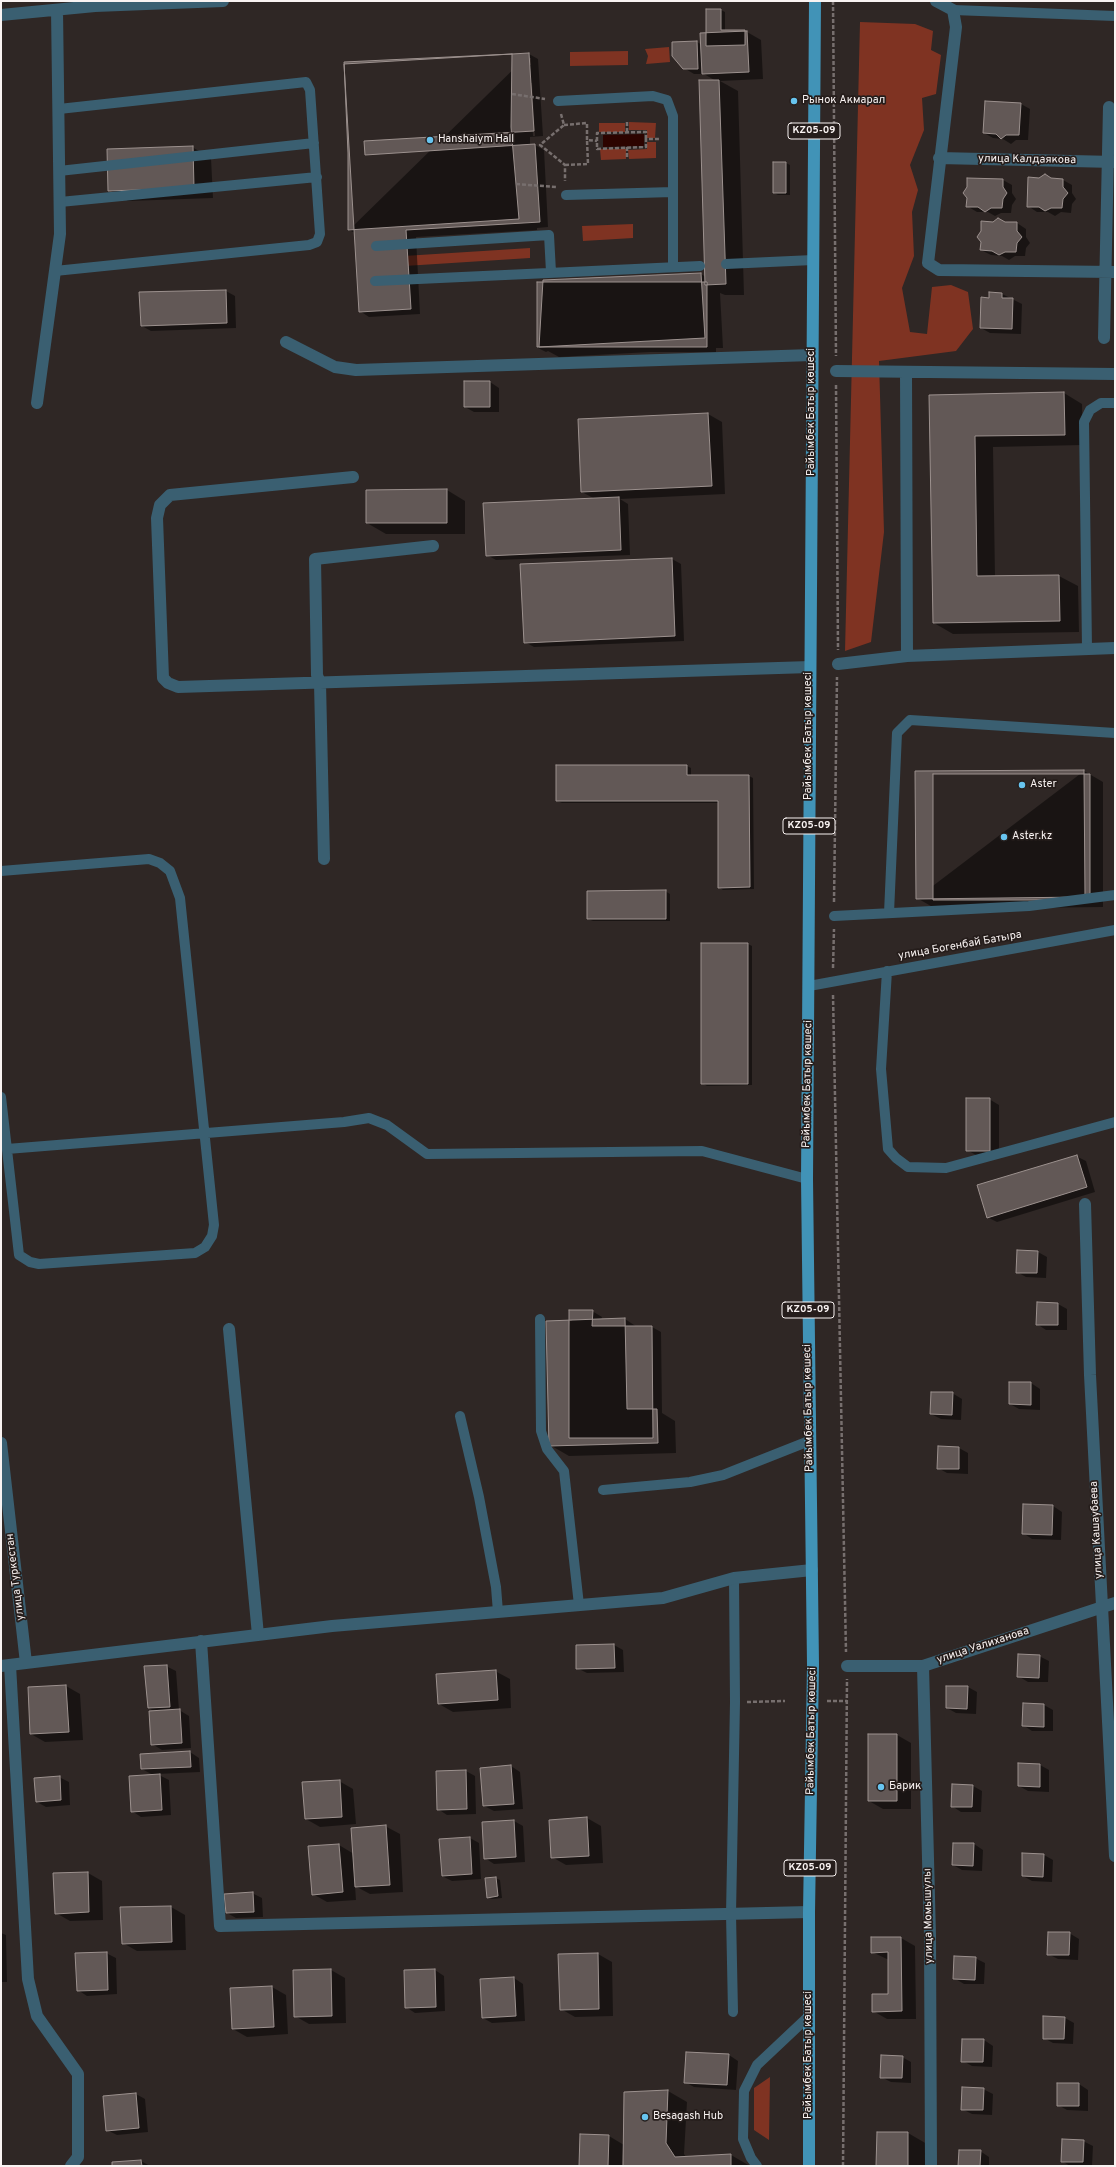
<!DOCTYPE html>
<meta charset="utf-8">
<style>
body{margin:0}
#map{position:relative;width:1116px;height:2167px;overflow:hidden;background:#2f2725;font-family:Overpass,sans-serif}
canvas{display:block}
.frame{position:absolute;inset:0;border:2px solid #f9f3f2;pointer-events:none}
</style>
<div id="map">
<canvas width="1116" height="2167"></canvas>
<div class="frame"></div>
</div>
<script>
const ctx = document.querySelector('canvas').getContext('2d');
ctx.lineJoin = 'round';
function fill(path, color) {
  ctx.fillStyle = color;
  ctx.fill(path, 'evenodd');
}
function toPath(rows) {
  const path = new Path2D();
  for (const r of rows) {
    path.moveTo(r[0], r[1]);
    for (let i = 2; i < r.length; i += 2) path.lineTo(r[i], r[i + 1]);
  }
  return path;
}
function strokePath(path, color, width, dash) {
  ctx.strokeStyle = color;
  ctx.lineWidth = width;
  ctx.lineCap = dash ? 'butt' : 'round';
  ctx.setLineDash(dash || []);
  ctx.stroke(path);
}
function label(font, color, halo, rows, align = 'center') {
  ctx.font = font + ' Overpass,sans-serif';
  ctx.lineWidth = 3.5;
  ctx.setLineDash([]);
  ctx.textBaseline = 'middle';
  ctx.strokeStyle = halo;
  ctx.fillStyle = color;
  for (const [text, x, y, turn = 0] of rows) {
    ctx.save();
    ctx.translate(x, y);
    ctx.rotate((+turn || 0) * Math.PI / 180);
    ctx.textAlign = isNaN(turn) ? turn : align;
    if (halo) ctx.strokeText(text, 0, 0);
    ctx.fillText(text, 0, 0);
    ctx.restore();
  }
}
fill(toPath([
 [860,22,915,24,933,31,931,50,941,55,936,94,922,98,924,130,910,165,918,190,912,212,914,256,902,288,910,332,927,334,932,287,951,285,968,292,973,329,956,351,879,361,884,532,871,642,845,651],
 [669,47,670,62,646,64,648,56,645,49],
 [628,51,628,65,570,66,570,52],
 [629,122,656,123,655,138,647,138,647,130,629,130],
 [599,123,625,123,625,132,599,132],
 [647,142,656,142,656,158,629,159,628,150,647,149],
 [600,149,626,149,626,159,601,160],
 [633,224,633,238,583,241,582,226],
 [530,248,530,258,389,267,388,257],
 [770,2077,769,2140,754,2130,754,2088]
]), '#7f3322');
fill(toPath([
 [644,134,644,146,603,147,603,135]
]), '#2c0400');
fill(toPath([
 [707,10,721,10,725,12,725,30,729,32,747,32,761,40,763,79,720,81,738,91,744,295,725,295,720,293,723,348,716,348,716,352,650,352,559,357,548,351,546,352,538,348,538,283,544,283,544,280,701,274,706,277,716,81,704,74,694,74,684,68,673,42,697,42,702,45,707,33],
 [529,54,538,59,543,136,530,137,530,145,535,145,544,150,548,227,537,228,537,230,416,237,420,314,369,317,360,311,355,233,349,230],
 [529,58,531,58,531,65,529,65],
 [530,83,532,83,535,136,533,136],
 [1021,104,1030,109,1028,140,1016,140,1011,144,1003,139,993,138,984,133],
 [192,147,211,158,213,198,128,201,109,190],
 [774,163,786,163,790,165,790,195,778,195,774,193],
 [1052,179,1063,180,1072,185,1072,193,1076,199,1072,204,1071,213,1061,212,1055,216,1048,212,1037,212,1028,206],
 [1003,180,1012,185,1012,193,1016,199,1012,205,1011,213,1001,213,995,216,988,212,977,212,967,206,968,187],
 [993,223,1017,223,1026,229,1026,237,1030,243,1026,248,1025,256,1015,256,1009,260,1002,256,991,255,981,250],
 [226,291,235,296,236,328,151,331,142,326],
 [990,293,1002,294,1022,304,1021,334,990,333,981,328],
 [490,382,499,388,499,412,474,412,465,407],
 [1064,393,1082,404,1083,445,993,447,995,577,1059,576,1078,586,1079,632,953,634,934,623,930,396],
 [708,414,722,422,725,494,620,499,628,504,630,555,496,560,487,555,595,499,582,492],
 [447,490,465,501,465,534,386,534,367,523],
 [672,559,681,564,684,641,534,647,525,642],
 [687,766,691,768,691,776,749,776,753,778,754,889,723,890,719,887,719,803,562,803,557,801],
 [1084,771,1103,782,1103,907,936,909,917,898],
 [665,891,670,894,670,921,593,921,588,919],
 [748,944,752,946,752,1085,707,1086,702,1083],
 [989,1099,999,1105,999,1155,976,1155,967,1150],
 [1076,1156,1086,1161,1095,1192,997,1222,987,1217],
 [1038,1252,1047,1257,1046,1278,1026,1277,1017,1272],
 [1058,1304,1067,1309,1067,1330,1046,1330,1037,1324],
 [592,1311,602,1317,601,1320,625,1319,637,1327,652,1327,661,1332,662,1413,675,1421,676,1453,569,1456,550,1445,570,1321],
 [1031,1383,1040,1389,1040,1410,1019,1409,1010,1404],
 [952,1393,962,1399,961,1420,941,1419,931,1414],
 [939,1447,959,1448,968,1453,968,1474,947,1473,938,1468],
 [1053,1506,1062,1512,1061,1540,1032,1539,1023,1533],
 [614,1645,623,1650,624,1672,587,1673,577,1668],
 [1039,1656,1049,1661,1048,1682,1028,1682,1018,1676],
 [166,1666,176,1671,179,1710,189,1716,191,1748,162,1750,152,1744,155,1712,149,1708],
 [495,1671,510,1679,511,1708,453,1712,439,1704],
 [66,1686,80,1694,83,1740,45,1742,31,1734,29,1688],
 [968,1687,977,1692,976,1714,956,1713,947,1708],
 [1044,1705,1053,1710,1053,1731,1032,1731,1023,1725],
 [897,1735,911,1743,911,1809,883,1809,869,1801],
 [190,1752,199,1758,200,1772,157,1774,169,1780,171,1815,141,1817,132,1811,153,1775,142,1769],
 [1040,1765,1049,1770,1049,1792,1028,1791,1019,1786],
 [511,1766,520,1772,523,1809,494,1811,484,1806],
 [466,1771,475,1776,476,1814,447,1815,438,1809],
 [59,1777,69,1782,70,1805,46,1807,37,1802],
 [339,1781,353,1789,356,1824,320,1827,306,1819],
 [953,1785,973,1786,982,1791,981,1812,961,1812,952,1806],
 [587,1818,601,1826,603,1863,566,1865,552,1857],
 [514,1821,523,1826,525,1862,494,1864,485,1858],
 [385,1826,400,1834,403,1892,370,1894,355,1886,356,1900,327,1902,313,1894,339,1845,354,1854],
 [470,1838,479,1843,481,1879,452,1881,442,1876],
 [974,1844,983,1850,982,1871,962,1870,953,1865],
 [1044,1855,1053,1860,1052,1882,1032,1881,1023,1876],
 [88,1873,102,1881,103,1920,70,1921,56,1913],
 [495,1878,500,1880,502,1898,492,1899,488,1897],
 [252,1893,262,1898,263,1917,236,1918,227,1913],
 [171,1907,185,1915,186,1950,137,1951,123,1943],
 [1,1933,6,1935,7,1982,1,1982],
 [1069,1933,1079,1939,1078,1960,1058,1959,1048,1954],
 [901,1938,915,1946,916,2019,887,2019,873,2011,889,1995,889,1960,872,1952],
 [106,1953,116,1958,117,1994,87,1996,78,1990],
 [598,1954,612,1962,613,2016,575,2017,561,2009],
 [975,1958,985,1963,984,1984,964,1984,954,1978],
 [331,1970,345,1978,346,2023,309,2024,295,2016,294,1971],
 [435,1970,444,1976,445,2011,415,2013,406,2007],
 [514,1978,523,1984,525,2021,492,2023,483,2018],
 [272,1987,286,1995,288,2034,247,2037,233,2029],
 [1065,2018,1074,2023,1073,2044,1053,2043,1044,2038],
 [984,2040,993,2046,992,2067,972,2066,963,2061],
 [729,2055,738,2061,736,2090,694,2087,685,2082],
 [902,2057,911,2062,911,2083,891,2082,881,2077],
 [1079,2084,1088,2090,1088,2111,1067,2110,1058,2105],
 [983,2089,993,2094,992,2115,972,2114,962,2109],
 [668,2091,687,2102,684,2154,686,2157,731,2155,750,2166,624,2166,624,2146,623,2146,622,2166,580,2166,609,2136,624,2145,625,2093],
 [136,2094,145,2099,148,2132,117,2135,107,2130],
 [878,2133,908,2133,927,2144,927,2166,877,2166],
 [1083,2141,1093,2146,1092,2166,1070,2166,1062,2161],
 [980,2151,989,2157,989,2166,959,2166],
 [141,2161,150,2166,113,2166]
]), '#0007');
const building = toPath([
 [706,9,721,9,721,30,745,30,745,45,706,46,706,9],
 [747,31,749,72,702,74,700,33,747,31],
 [697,41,698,69,683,69,672,56,672,42,697,41],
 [529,53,534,131,364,141,365,155,535,144,540,222,406,230,411,309,359,312,344,64,529,53],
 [512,54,511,127,519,219,348,230,348,153,344,62,512,54],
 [699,80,719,80,726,284,705,285,699,80],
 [985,101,1021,103,1019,135,1006,135,1001,139,996,134,983,133,985,101],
 [193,146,194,188,108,191,107,149,193,146],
 [773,162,786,162,786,193,773,193,773,162],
 [1045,174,1051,178,1063,179,1063,187,1068,193,1063,199,1062,208,1051,208,1045,211,1039,207,1027,207,1028,177,1039,178,1045,174],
 [967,178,1003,179,1003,187,1007,193,1003,199,1002,208,991,208,985,212,978,207,966,207,967,198,963,193,967,187,967,178],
 [998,218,1005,222,1017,222,1017,231,1022,237,1017,243,1016,252,1005,252,999,255,992,251,980,250,981,242,977,237,981,231,981,221,993,222,998,218],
 [701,273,705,338,539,347,543,280,701,273],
 [537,282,707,282,707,347,537,347,537,282],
 [226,290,227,323,141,326,139,292,226,290],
 [989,292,1002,293,1002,298,1013,298,1012,329,980,328,981,297,989,298,989,292],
 [464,381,490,381,490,407,464,407,464,381],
 [1064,392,1065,435,975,436,977,576,1059,575,1060,621,933,623,929,395,1064,392],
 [708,413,712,486,581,492,578,419,708,413],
 [447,489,447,523,366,523,366,490,447,489],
 [619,497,621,550,486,556,483,503,619,497],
 [672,558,675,636,524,643,520,564,672,558],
 [556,765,687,765,687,775,749,775,750,887,718,888,718,801,556,801,556,765],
 [1084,770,1085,897,916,899,915,771,1084,770],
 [933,774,1090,774,1090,900,933,900,933,774],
 [666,890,666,919,587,919,587,891,666,890],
 [701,943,748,943,748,1084,701,1084,701,943],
 [966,1098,990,1098,990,1151,966,1151,966,1098],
 [1077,1155,1087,1187,987,1218,977,1185,1077,1155],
 [1017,1250,1038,1251,1037,1273,1016,1273,1017,1250],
 [1037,1302,1058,1303,1058,1325,1036,1325,1037,1302],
 [569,1310,593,1310,592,1326,652,1326,653,1438,569,1438,569,1310],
 [625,1318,627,1409,657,1409,658,1443,549,1446,546,1321,625,1318],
 [1009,1382,1031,1382,1031,1405,1009,1404,1009,1382],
 [931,1392,953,1392,952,1415,930,1414,931,1392],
 [938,1446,959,1447,959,1469,937,1469,938,1446],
 [1023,1504,1053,1505,1052,1535,1022,1534,1023,1504],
 [614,1644,615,1668,576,1669,576,1645,614,1644],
 [1018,1654,1040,1655,1039,1678,1017,1677,1018,1654],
 [167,1665,170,1707,148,1708,144,1666,167,1665],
 [496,1670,498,1700,438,1704,436,1674,496,1670],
 [66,1685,69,1732,30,1734,28,1687,66,1685],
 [946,1686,968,1686,967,1709,946,1708,946,1686],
 [1023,1703,1044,1704,1044,1727,1022,1726,1023,1703],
 [180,1709,182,1743,151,1745,149,1711,180,1709],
 [868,1734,897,1734,897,1801,868,1801,868,1734],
 [190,1751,191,1767,141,1769,140,1754,190,1751],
 [1018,1763,1040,1764,1040,1787,1018,1786,1018,1763],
 [511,1765,514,1804,483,1806,480,1768,511,1765],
 [466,1770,467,1809,437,1810,436,1771,466,1770],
 [160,1774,162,1810,131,1812,129,1776,160,1774],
 [60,1776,61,1800,36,1802,34,1778,60,1776],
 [340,1780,342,1817,305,1819,302,1782,340,1780],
 [952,1784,973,1785,972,1807,951,1807,952,1784],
 [587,1817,589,1856,551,1858,549,1820,587,1817],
 [514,1820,516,1857,484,1859,482,1822,514,1820],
 [386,1825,390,1885,355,1887,351,1828,386,1825],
 [470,1837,472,1874,442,1876,439,1839,470,1837],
 [953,1843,974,1843,973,1866,952,1865,953,1843],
 [339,1844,343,1892,312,1895,308,1846,339,1844],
 [1022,1853,1044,1854,1043,1877,1022,1876,1022,1853],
 [88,1872,89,1912,55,1914,53,1873,88,1872],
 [496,1877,498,1896,487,1898,485,1878,496,1877],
 [253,1892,254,1912,226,1913,224,1894,253,1892],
 [171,1906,172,1942,122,1944,120,1907,171,1906],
 [1048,1932,1070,1932,1069,1955,1047,1955,1048,1932],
 [871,1937,901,1937,902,2011,872,2012,872,1994,888,1994,888,1952,871,1953,871,1937],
 [107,1952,108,1990,77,1991,75,1953,107,1952],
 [598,1953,599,2009,560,2010,558,1954,598,1953],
 [954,1956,976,1957,975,1980,953,1979,954,1956],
 [331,1969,332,2016,294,2017,293,1970,331,1969],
 [435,1969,436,2007,405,2008,404,1970,435,1969],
 [514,1977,516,2016,482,2018,480,1979,514,1977],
 [272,1986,274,2027,232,2029,230,1988,272,1986],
 [1043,2016,1065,2017,1064,2039,1043,2039,1043,2016],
 [962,2039,984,2039,983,2062,961,2062,962,2039],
 [686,2052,729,2054,727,2085,684,2083,686,2052],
 [881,2055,903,2056,902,2078,880,2078,881,2055],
 [1057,2083,1079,2083,1079,2106,1057,2106,1057,2083],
 [962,2087,984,2088,983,2110,961,2110,962,2087],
 [668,2090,666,2143,675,2157,731,2154,731,2166,623,2166,624,2092,668,2090],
 [136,2093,139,2128,106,2131,103,2096,136,2093],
 [877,2132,908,2132,908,2166,876,2166,877,2132],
 [580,2134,609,2135,608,2166,579,2166,580,2134],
 [1062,2139,1084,2140,1083,2162,1061,2162,1062,2139],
 [959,2150,981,2150,980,2166,958,2166,959,2150],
 [141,2160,142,2166,112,2166,112,2162,141,2160]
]);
fill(building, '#625856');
strokePath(building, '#9c918e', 1);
strokePath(toPath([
 [833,1,836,356],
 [512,94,545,99],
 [561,114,564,125,540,145,565,165,565,181],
 [564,125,587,123,587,140,597,141],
 [627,132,627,121],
 [646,139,646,132,597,133,597,149,646,147,646,139,660,139],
 [627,147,627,159],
 [565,165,588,164,587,140],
 [516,184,556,187],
 [836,385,838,650],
 [834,902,837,677],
 [833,968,834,929],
 [833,995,846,1652],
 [827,1701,847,1701],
 [747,1702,785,1701],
 [843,2166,847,1679]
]), '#776f6e', 2.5, [4, 2]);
strokePath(toPath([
 [953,10,1115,16],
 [558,101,653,96,667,100,673,116,673,267],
 [59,171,314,143],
 [566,195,673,192],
 [60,202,317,177],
 [376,246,549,235,551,272],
 [726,264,813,260],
 [55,271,309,245,317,242,320,234,310,90,306,82,59,109],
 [375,281,700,266],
 [1087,649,1084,422,1090,410,1101,403,1115,403],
 [1,871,149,859,160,863,170,871,180,898,214,1225,212,1236,205,1247,195,1253,39,1264,30,1262,19,1255,1,1097],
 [889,913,897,733,910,720,1115,733],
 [834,916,1029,906,1115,895],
 [887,971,881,1069,888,1149,896,1158,908,1167,946,1168,1115,1122],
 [809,986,1115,930],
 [7,1149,344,1122,369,1118,387,1125,427,1154,702,1151,807,1179],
 [540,1319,541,1431,547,1449,564,1471,579,1605],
 [460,1416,479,1497,496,1587,498,1612],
 [603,1490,690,1482,723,1475,809,1441],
 [733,2012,731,1914,735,1702,734,1578],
 [757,2166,751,2158,743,2139,744,2091,757,2065,809,2016]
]), '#3a5f71', 10);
strokePath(toPath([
 [936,1,953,10,956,27,928,263,939,270,1115,272],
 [1,15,95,6,223,1],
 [939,158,1115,162],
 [1104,338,1109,107],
 [286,342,335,367,356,370,812,355],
 [836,371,1115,374],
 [906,372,907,656],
 [37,403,60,234,57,10],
 [353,477,170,495,160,505,157,518,163,678,168,683,178,687,810,667],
 [838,664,907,656,1115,648],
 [324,859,320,683,317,675,315,559,433,546],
 [1085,1204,1090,1375,1115,1856],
 [229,1329,258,1635],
 [1,1443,26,1663],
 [201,1641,220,1926,809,1912],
 [10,1665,28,1979,37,2016,78,2074,78,2157,71,2166],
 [1,1666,332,1626,663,1598,734,1578,812,1570],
 [847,1666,923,1666,1115,1603],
 [923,1666,930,1936,931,2166]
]), '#3a5f71', 12);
strokePath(toPath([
 [809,2166,809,1912,813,1665,807,1179,815,1]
]), '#4193b7', 12);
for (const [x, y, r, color] of [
 [794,101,4,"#67c4ef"],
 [430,140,4,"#67c4ef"],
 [1022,785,4,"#67c4ef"],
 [1004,837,4,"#67c4ef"],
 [881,1787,4,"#67c4ef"],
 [645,2117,4,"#67c4ef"]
]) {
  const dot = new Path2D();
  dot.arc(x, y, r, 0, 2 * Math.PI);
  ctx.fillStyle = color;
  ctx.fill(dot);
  strokePath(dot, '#251d1b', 1.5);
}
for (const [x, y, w] of [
 [814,131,52],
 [809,826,52],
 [808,1310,52],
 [810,1868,52]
]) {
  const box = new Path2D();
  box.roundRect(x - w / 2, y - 8, w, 16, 3);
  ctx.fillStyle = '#251d1b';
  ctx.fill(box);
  strokePath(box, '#f9f3f2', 1);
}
label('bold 10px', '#f9f3f2', null, [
 ["KZ05-09",814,131],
 ["KZ05-09",809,826],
 ["KZ05-09",808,1310],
 ["KZ05-09",810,1868]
]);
label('11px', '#f9f3f2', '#251d1b', [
 ["Рынок Акмарал",802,101],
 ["Hanshaiym Hall",438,140],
 ["Aster",1030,785],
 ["Aster.kz",1012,837],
 ["Барик",889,1787],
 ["Besagash Hub",653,2117]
], 'left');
label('11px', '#f9f3f2', '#251d1b', [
 ["улица Калдаякова",1027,160,1],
 ["Райымбек Батыр көшесі",812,412,-90],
 ["Райымбек Батыр көшесі",809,736,-90],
 ["улица Богенбай Батыра",960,946,-10],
 ["Райымбек Батыр көшесі",808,1084,-89],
 ["Райымбек Батыр көшесі",809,1408,-91],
 ["улица Кашаубаева",1097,1530,-93],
 ["улица Туркестан",16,1577,-97],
 ["улица Уалиханова",983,1646,-18],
 ["Райымбек Батыр көшесі",812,1731,-89],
 ["улица Момышулы",929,1916,-91],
 ["Райымбек Батыр көшесі",809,2055,-90]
]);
</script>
